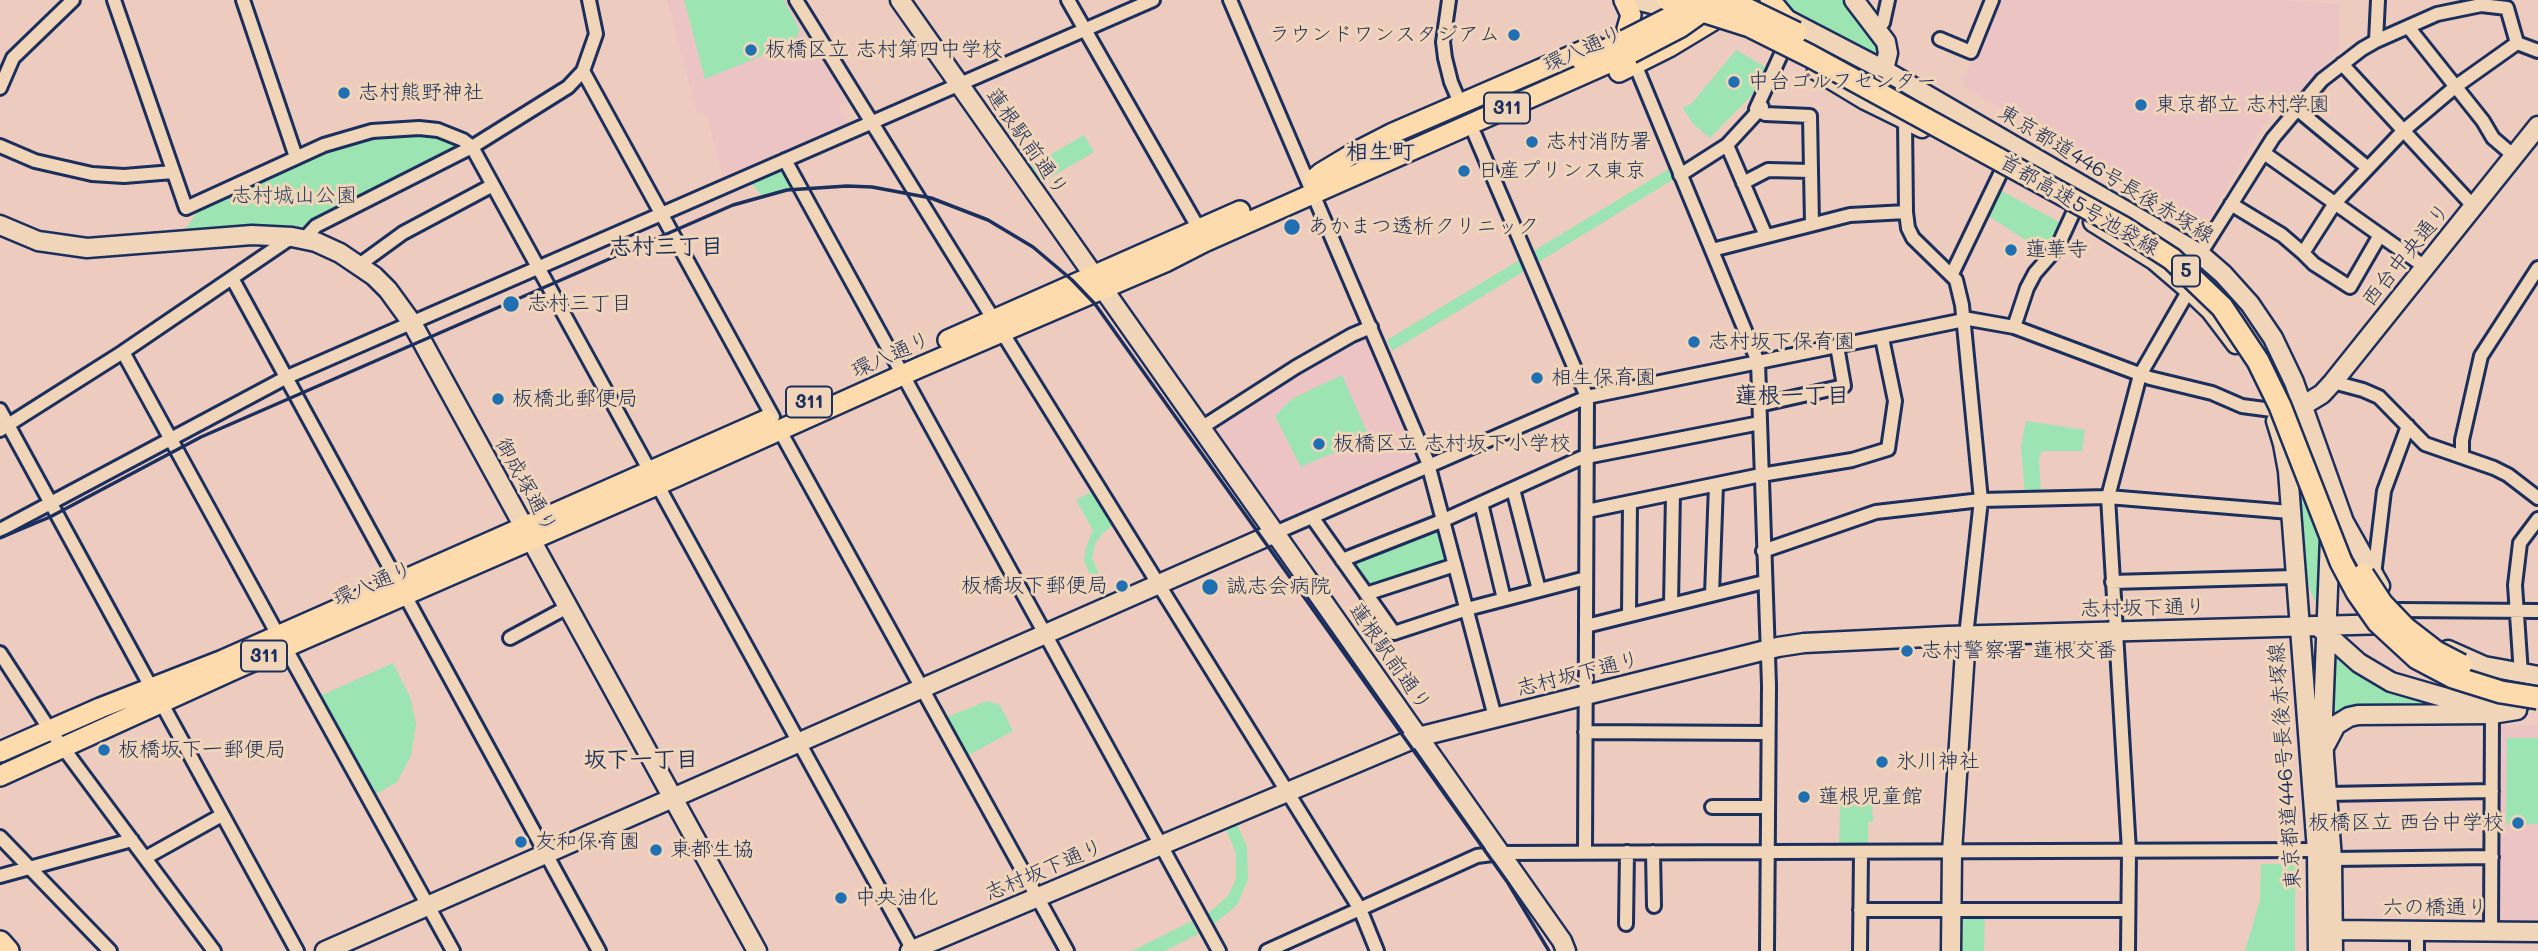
<!DOCTYPE html>
<meta charset="utf-8">
<style>
body{margin:0}
canvas{display:block;background:#eecbbf}
</style>
<canvas width="2538" height="951"></canvas>
<script>
const ctx = document.querySelector('canvas').getContext('2d');
ctx.lineJoin = 'round';
function fill(path, color) {
  ctx.fillStyle = color;
  ctx.fill(path, 'evenodd');
}
function toPath(rows) {
  const path = new Path2D();
  for (const r of rows) {
    path.moveTo(r[0], r[1]);
    for (let i = 2; i < r.length; i += 2) path.lineTo(r[i], r[i + 1]);
  }
  return path;
}
function strokePath(path, color, width, dash) {
  ctx.strokeStyle = color;
  ctx.lineWidth = width;
  ctx.lineCap = dash ? 'butt' : 'round';
  ctx.setLineDash(dash || []);
  ctx.stroke(path);
}
function label(font, color, halo, rows, align = 'center') {
  ctx.font = font + ' Mali,"Klee One",sans-serif';
  ctx.lineWidth = 6;
  ctx.setLineDash([]);
  ctx.textBaseline = 'middle';
  ctx.strokeStyle = halo;
  ctx.fillStyle = color;
  for (const [text, x, y, turn = 0] of rows) {
    ctx.save();
    ctx.translate(x, y);
    ctx.rotate((+turn || 0) * Math.PI / 180);
    ctx.textAlign = isNaN(turn) ? turn : align;
    if (halo) ctx.strokeText(text, 0, 0);
    ctx.fillText(text, 0, 0);
    ctx.restore();
  }
}
fill(toPath([
 [667,0,790,0,852,100,839,106,846,124,723,176,706,114,697,114],
 [1996,0,2281,0,2339,4,2339,47,2321,75,2263,125,2204,226,1961,85],
 [1364,336,1370,338,1420,464,1284,524,1275,516,1213,426,1214,423,1351,340],
 [2501,725,2538,725,2538,921,2500,921,2498,919,2498,728]
]), '#ecc4c4');
fill(toPath([
 [684,0,784,0,800,30,793,43,705,79],
 [1772,0,1849,0,1882,41,1878,59,1786,15],
 [1736,50,1767,68,1751,96,1710,138,1693,124,1683,108,1692,103],
 [425,132,462,143,461,148,301,227,254,225,184,231,203,204,325,149,365,137],
 [1084,135,1094,152,1041,183,1031,166],
 [785,160,800,188,762,196,746,177],
 [1672,167,1677,177,1537,263,1532,252],
 [1998,189,2063,224,2047,254,1987,215],
 [1521,259,1526,270,1392,351,1387,340],
 [1342,375,1369,437,1301,467,1275,416,1292,399],
 [2026,421,2085,430,2082,451,2042,451,2039,459,2041,493,2025,495,2021,446],
 [2301,486,2322,492,2321,585,2317,601,2314,600,2302,565,2299,526],
 [1095,490,1116,523,1103,533,1095,544,1092,558,1109,598,1102,601,1084,561,1086,547,1093,530,1076,500],
 [1435,527,1440,528,1450,561,1367,590,1349,565,1351,560],
 [2336,658,2354,673,2372,684,2437,706,2333,717,2331,716,2334,659],
 [393,663,410,697,416,724,411,756,397,782,371,797,318,697],
 [987,701,1000,705,1013,731,967,756,947,717],
 [2507,738,2538,738,2538,824,2506,824],
 [1872,801,1873,822,1868,822,1868,848,1839,848,1840,802],
 [1237,824,1247,847,1248,880,1237,905,1212,926,1206,915,1228,896,1236,879,1236,853,1226,829],
 [2261,864,2295,864,2295,951,2245,951,2260,900],
 [1961,915,1985,915,1984,951,1957,951,1958,917],
 [1192,921,1198,934,1165,951,1132,951]
]), '#9ce4b2');
const street = toPath([
 [114,0,186,208,324,145,372,131,419,128,438,130,463,140,472,147,913,950],
 [243,0,296,157],
 [796,0,994,320],
 [1068,0,1199,229],
 [1230,0,1427,460,1495,717],
 [1449,0,1443,42,1445,58,1451,82,1460,103],
 [1883,23,1888,0],
 [2409,28,2483,121,2493,138,2514,156],
 [1940,39,1971,52,1992,0],
 [2376,41,2378,0],
 [1783,50,1756,109,1765,114,1810,116,1812,224],
 [1635,64,1758,362,1769,685,1767,951],
 [2342,64,2474,207],
 [583,71,773,417],
 [0,88,13,58,73,0],
 [2298,110,2368,168],
 [1905,120,1906,212,1908,228,1913,238,1956,280,1962,305,1981,500,1966,636],
 [1475,135,1587,397,1585,852],
 [1727,145,1766,236],
 [0,146,35,161,92,174,124,176,173,172],
 [2264,153,2425,267],
 [785,160,1219,951],
 [1680,175,1727,145,1762,107],
 [1743,183,1768,170,1811,171],
 [2231,204,2282,235,2303,253,2335,203,2403,131,2455,87,2517,43,2538,51],
 [304,239,316,226,472,147,568,87,583,71,596,34,589,0],
 [1712,250,1850,215,1906,212],
 [2303,253,2314,264,2350,287,2380,235],
 [2200,254,2273,138,2322,80,2362,49,2376,41,2437,14,2481,5,2507,8,2517,43],
 [359,265,403,233,493,185],
 [1952,274,2003,168],
 [232,278,599,951],
 [2014,327,2027,288,2035,273,2057,248,2074,211],
 [1002,332,1360,909,1377,951],
 [123,352,278,635],
 [2333,382,2363,390,2379,397,2425,444,2494,468,2508,475,2538,498],
 [1759,405,1844,386,1837,346],
 [0,410,151,687],
 [1201,428,1296,367,1352,335,1371,327],
 [779,429,1067,951],
 [0,430,123,352,292,237],
 [2462,456,2462,440,2481,356,2538,268],
 [1513,489,1539,590],
 [1481,503,1504,599],
 [1587,511,1761,475,1852,460,1888,449,1895,401,1882,338],
 [1312,517,1394,633,1467,609,1586,578],
 [0,530,287,377,1153,0],
 [1275,533,1587,397,1969,319,2014,327,2150,378,2212,393,2242,406,2272,410],
 [1763,551,1876,512,1981,500,2108,497,2290,512],
 [1342,560,1444,520,1581,458,1760,423],
 [2374,575,2384,491,2408,426],
 [2112,582,2294,577],
 [1366,594,1455,565],
 [1712,594,1716,485],
 [1671,604,1673,493],
 [2398,610,2538,611],
 [1629,615,1630,502],
 [1586,626,1764,582],
 [510,638,562,610],
 [285,647,453,951],
 [0,653,50,730,214,951],
 [2521,674,2515,585,2520,543,2538,519],
 [162,704,297,951],
 [1585,732,1768,733],
 [2327,794,2492,791],
 [1712,807,1767,807],
 [0,837,110,951],
 [1653,852,1654,906],
 [145,858,222,815],
 [2332,859,2492,857],
 [0,876,132,840],
 [1860,910,2128,910],
 [1626,924,1627,852],
 [2491,931,2492,714],
 [1267,951,1477,856,1500,853,2317,850],
 [1860,951,1861,852],
 [2128,951,2129,851,2108,497,2140,375,2189,290],
 [2417,951,2417,931]
]);
const secondary = toPath([
 [900,0,1500,853,1562,941,1566,951],
 [1636,0,1680,11],
 [1854,0,1886,42,1888,53,1884,70],
 [1784,18,1884,70,2200,254,2223,274,2250,304,2273,338,2294,382,2344,522,2380,586],
 [1817,71,1865,100,1922,128],
 [2093,222,2154,260,2189,290,2211,311,2236,344],
 [0,225,38,241,87,248,252,235,292,237,316,242,340,253,374,276,388,290,412,323,757,951],
 [2295,407,2304,405,2322,394,2333,382,2538,126],
 [2276,421,2283,444,2288,471,2317,850,2318,951],
 [2330,538,2323,716,2324,756,2332,859,2333,951],
 [2321,629,2359,663,2391,682,2443,697,2474,701,2521,702],
 [2448,650,2484,666,2538,676],
 [2326,744,2336,725,2349,717,2358,715,2492,714,2517,710],
 [2333,930,2538,932],
 [325,951,1275,533],
 [910,951,1418,737,1778,647,1804,643,1948,636,2389,624],
 [1951,951,1952,852,1966,636]
]);
const primary = toPath([
 [1624,0,1631,15,1627,29],
 [1770,0,1785,18],
 [1582,61,1625,40],
 [1619,72,1669,47,1712,21,1729,7],
 [1314,179,1321,173,1356,152,1393,133,1594,46],
 [948,340,1240,211],
 [0,752,100,708,223,660,766,420],
 [0,776,235,669,673,478,918,368,1165,262,1204,242,1631,53]
]);
const highway = toPath([
 [0,942,8,951]
]);
strokePath(street, '#1b2f5e', 18);
strokePath(secondary, '#1b2f5e', 23);
strokePath(primary, '#1b2f5e', 24);
strokePath(highway, '#1b2f5e', 26);
strokePath(street, '#f1d5b8', 12);
strokePath(secondary, '#f1d5b8', 18);
strokePath(primary, '#fedbac', 19);
strokePath(highway, '#fedbac', 21);
strokePath(toPath([
 [0,538,50,517,201,437,733,205,787,190,847,186,872,187,931,198,988,220,1033,247,1072,280,1095,304,1508,883,1549,951]
]), '#1b2f5e', 3.5);
const primaryBridge = toPath([
 [1625,40,1674,15,1696,0],
 [1631,53,1681,27,1719,0]
]);
const highwayBridge = toPath([
 [1668,0,1750,26,1810,56,2124,228,2172,259,2222,307,2258,361,2280,406,2341,562,2357,592,2378,622,2417,658,2453,677,2501,692,2538,698],
 [1728,0,1796,33],
 [2363,575,2382,604,2405,628,2436,652,2461,665]
]);
strokePath(primaryBridge, '#1b2f5e', 24, []);
strokePath(highwayBridge, '#1b2f5e', 26, []);
strokePath(primaryBridge, '#fedbac', 19);
strokePath(highwayBridge, '#fedbac', 21);
for (const [x, y, r, color] of [
 [1514,35,7,"#1f6fb2"],
 [751,50,7,"#1f6fb2"],
 [1734,82,7,"#1f6fb2"],
 [344,93,7,"#1f6fb2"],
 [2141,105,7,"#1f6fb2"],
 [1532,142,7,"#1f6fb2"],
 [1464,171,7,"#1f6fb2"],
 [1292,227,9,"#1f6fb2"],
 [2011,250,7,"#1f6fb2"],
 [511,304,9,"#1f6fb2"],
 [1694,342,7,"#1f6fb2"],
 [1537,378,7,"#1f6fb2"],
 [498,399,7,"#1f6fb2"],
 [1319,444,7,"#1f6fb2"],
 [1122,586,7,"#1f6fb2"],
 [1210,587,9,"#1f6fb2"],
 [1907,651,7,"#1f6fb2"],
 [104,750,7,"#1f6fb2"],
 [1882,762,7,"#1f6fb2"],
 [1804,797,7,"#1f6fb2"],
 [2518,823,7,"#1f6fb2"],
 [521,842,7,"#1f6fb2"],
 [656,850,7,"#1f6fb2"],
 [841,898,7,"#1f6fb2"]
]) {
  const dot = new Path2D();
  dot.arc(x, y, r, 0, 2 * Math.PI);
  ctx.fillStyle = color;
  ctx.fill(dot);
  strokePath(dot, '#f1d5b8', 2.5);
}
for (const [x, y, w] of [
 [1507,108,46],
 [2186,271,28],
 [809,402,46],
 [264,656,46]
]) {
  const box = new Path2D();
  box.roundRect(x - w / 2, y - 15.5, w, 31, 5);
  ctx.fillStyle = '#f1d5b8';
  ctx.fill(box);
  strokePath(box, '#1b2f5e', 2);
}
label('bold 19px', '#1b2f5e', null, [
 ["311",1507,108],
 ["5",2186,271],
 ["311",809,402],
 ["311",264,656]
]);
label('21px', '#1b2f5e', '#f1d5b8', [
 ["ラウンドワンスタジアム",1500,35,"right"],
 ["板橋区立 志村第四中学校",765,50],
 ["中台ゴルフセンター",1748,82],
 ["志村熊野神社",358,93],
 ["東京都立 志村学園",2155,105],
 ["志村消防署",1546,142],
 ["日産プリンス東京",1478,171],
 ["あかまつ透析クリニック",1308,227],
 ["蓮華寺",2025,250],
 ["志村三丁目",527,304],
 ["志村坂下保育園",1708,342],
 ["相生保育園",1551,378],
 ["板橋北郵便局",512,399],
 ["板橋区立 志村坂下小学校",1333,444],
 ["板橋坂下郵便局",1108,586,"right"],
 ["誠志会病院",1226,587],
 ["志村警察署 蓮根交番",1921,651],
 ["板橋坂下一郵便局",118,750],
 ["氷川神社",1896,762],
 ["蓮根児童館",1818,797],
 ["板橋区立 西台中学校",2504,823,"right"],
 ["友和保育園",535,842],
 ["東都生協",670,850],
 ["中央油化",855,898]
], 'left');
label('21px', '#1b2f5e', '#f1d5b8', [
 ["環八通り",1583,49,-24],
 ["蓮根駅前通り",1027,142,55],
 ["東京都道446号長後赤塚線",2106,174,31],
 ["首都高速5号池袋線",2079,205,30],
 ["西台中央通り",2406,255,-51],
 ["環八通り",891,355,-24],
 ["御成塚通り",526,485,61],
 ["環八通り",373,584,-23],
 ["志村坂下通り",2143,608,-1],
 ["蓮根駅前通り",1390,657,55],
 ["志村坂下通り",1578,674,-14],
 ["東京都道446号長後赤塚線",2285,766,-94],
 ["志村坂下通り",1044,870,-23],
 ["六の橋通り",2435,908]
]);
label('21px', '#284166', '#f1d5b8', [
 ["志村城山公園",294,196]
]);
label('bold 23px', '#1b2f5e', '#f1d5b8', [
 ["相生町",1380,152],
 ["志村三丁目",666,247],
 ["蓮根一丁目",1792,396],
 ["坂下一丁目",641,760]
]);
</script>
